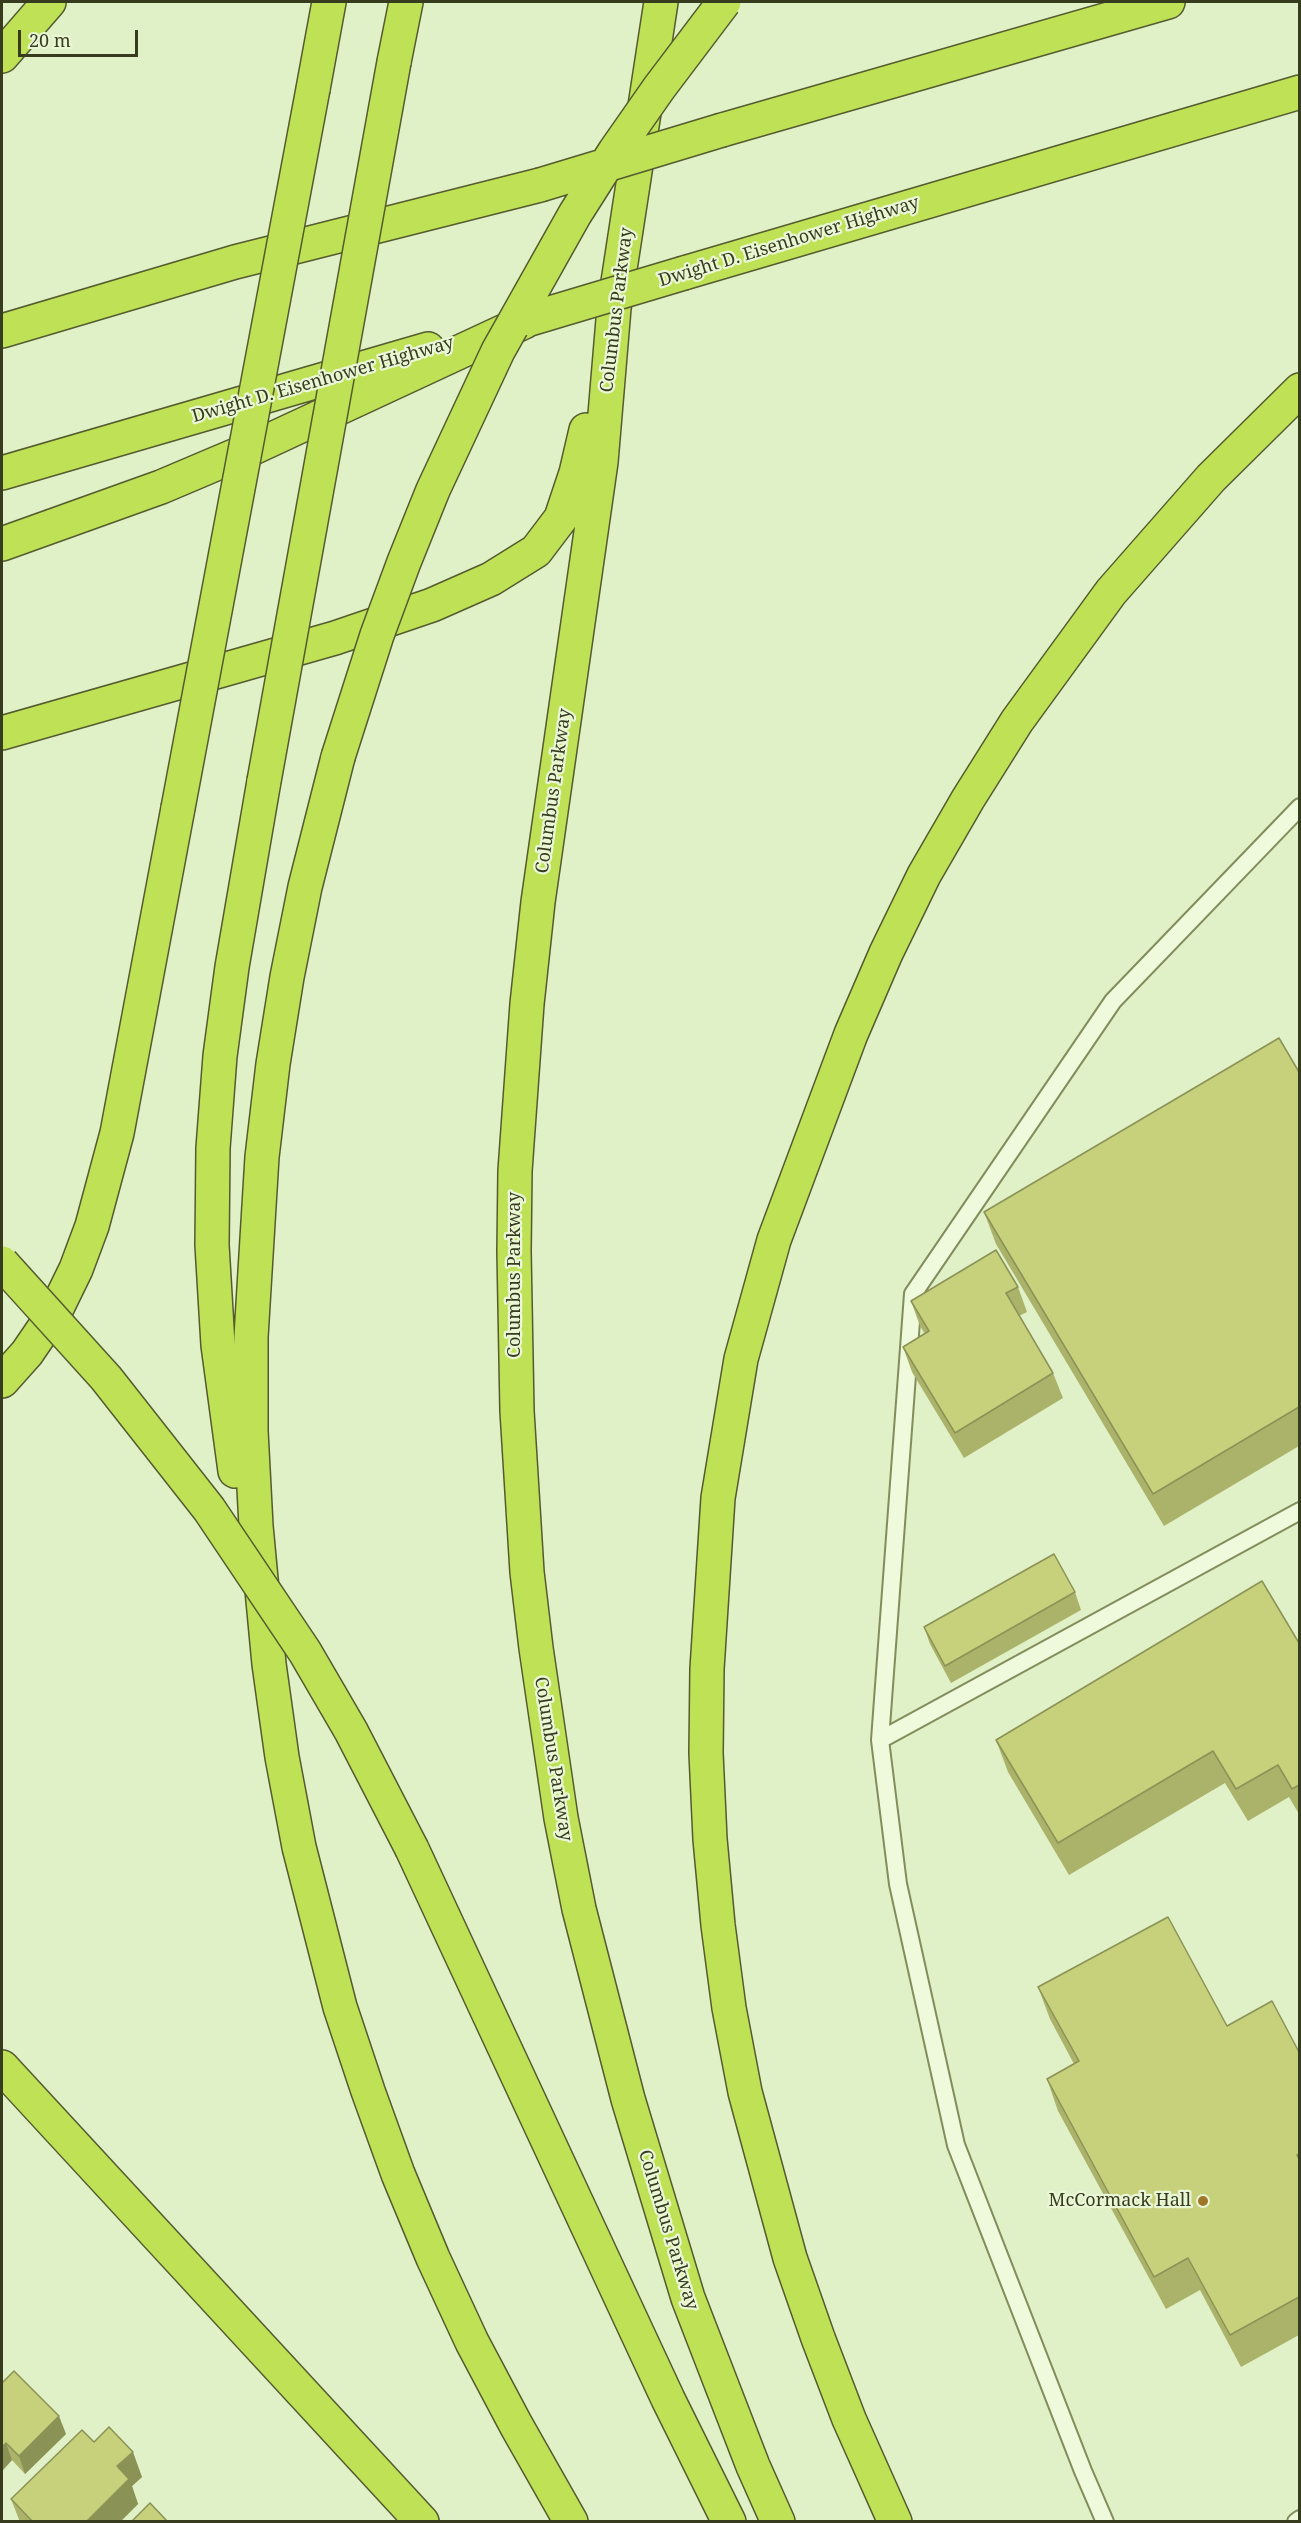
<!DOCTYPE html>
<style>
body{margin:0}
#map{position:relative;width:1301px;height:2523px;overflow:hidden;background:#e0f0c7;font-family:"Noto Serif",serif}
canvas{display:block}
.frame{position:absolute;inset:0;border:3px solid #383c1f;pointer-events:none}
.scale{position:absolute;left:18px;top:30px;width:120px;height:27px;box-sizing:border-box;border:3px solid #383c1f;border-top:0;padding-left:8px;font-size:18px;line-height:21px;white-space:nowrap;color:#383c1f;-webkit-text-stroke:4px #eaf7d7;paint-order:stroke}
</style>
<div id="map">
<canvas width="1301" height="2523"></canvas>
<div class="frame"></div>
<div class="scale">20 m</div>
</div>
<script>
const ctx = document.querySelector('canvas').getContext('2d');
ctx.lineJoin = 'round';
function toPath(rows) {
  const path = new Path2D();
  for (const r of rows) {
    path.moveTo(r[0], r[1]);
    for (let i = 2; i < r.length; i += 2) path.lineTo(r[i], r[i + 1]);
  }
  return path;
}
function strokePath(path, color, width, dash) {
  ctx.strokeStyle = color;
  ctx.lineWidth = width;
  ctx.lineCap = dash ? 'butt' : 'round';
  ctx.setLineDash(dash || []);
  ctx.stroke(path);
}
function fill(path, color) {
  ctx.fillStyle = color;
  ctx.fill(path, 'evenodd');
}
function label(font, color, halo, rows, align = 'center') {
  ctx.font = font + ' "Noto Serif",serif';
  ctx.lineWidth = 4.5;
  ctx.setLineDash([]);
  ctx.textBaseline = 'middle';
  ctx.strokeStyle = halo;
  ctx.fillStyle = color;
  for (const [text, x, y, turn = 0] of rows) {
    ctx.save();
    ctx.translate(x, y);
    ctx.rotate((+turn || 0) * Math.PI / 180);
    ctx.textAlign = isNaN(turn) ? turn : align;
    if (halo) ctx.strokeText(text, 0, 0);
    ctx.fillText(text, 0, 0);
    ctx.restore();
  }
}
const lane = toPath([
 [880,1740,913,1294,1113,1001,1300,807],
 [1105,2522,1083,2471,956,2145,898,1884,880,1740,1300,1511],
 [1296,2522,1300,2519]
]);
const highway = toPath([
 [661,2,614,308,601,462,538,902,527,1004,515,1171,514,1251,517,1411,527,1572,536,1648,561,1818,579,1909,628,2099,688,2298,753,2466,778,2522],
 [2,56,49,2],
 [394,62,406,2],
 [313,89,329,2],
 [722,130,1168,2],
 [684,273,1300,92],
 [2,331,235,262,540,185],
 [2,473,428,349],
 [2,544,161,487,253,448,524,322],
 [2,733,335,638,432,605,491,579,536,551,561,518,576,473,586,430],
 [338,757,305,887,287,977,273,1064,262,1157,251,1337,251,1431,256,1526,269,1664,282,1757,299,1847,340,2007,368,2091,398,2174,433,2258,472,2342,516,2425,571,2522],
 [2,1381,27,1353,55,1312,76,1269,92,1226,117,1133,178,808],
 [235,1471,218,1345,212,1245,213,1148,220,1056,232,967,264,781],
 [412,1849,668,2399,729,2522],
 [2,2067,422,2522],
 [895,2522,849,2419,818,2338,790,2258,745,2092,729,2008,718,1925,710,1839,706,1753,707,1669,718,1498,741,1359,774,1240,851,1034,886,953,924,875,968,799,1017,721,1111,592,1211,478,1300,390]
]);
strokePath(lane, '#828d5b', 20);
strokePath(highway, '#545b2f', 36);
strokePath(lane, '#eefadb', 16);
strokePath(highway, '#bfe155', 33);
const highwayBridge = toPath([
 [540,185,722,130],
 [530,319,684,273],
 [338,757,377,635,404,562,433,490,498,351,575,214,615,151,659,88,724,2],
 [264,781,394,62],
 [178,808,313,89],
 [2,1263,106,1378,209,1509,305,1652,351,1731,412,1849]
]);
strokePath(highwayBridge, '#545b2f', 36, []);
strokePath(highwayBridge, '#bfe155', 33);
fill(toPath([
 [1299,1072,1299,1446,1164,1526,996,1244,984,1212],
 [1018,1287,1027,1312,1019,1316,1053,1373,1063,1398,964,1458,912,1372,903,1347,925,1334,920,1326,911,1301],
 [1075,1592,1081,1610,951,1683,930,1644,924,1627],
 [1299,1643,1299,1814,1289,1797,1248,1821,1225,1783,1069,1875,1008,1772,996,1740],
 [1038,1987,1227,2026,1299,2052,1299,2335,1241,2367,1200,2290,1166,2309,1058,2111,1047,2079,1074,2064,1050,2019],
 [2,2383,66,2434,25,2474,12,2460,2,2471],
 [94,2442,142,2477,132,2486,138,2504,120,2522,20,2522,11,2499]
]), '#abb36a');
fill(toPath([
 [59,2416,66,2434,25,2474,19,2456],
 [6,2443,12,2460,2,2471,2,2447],
 [133,2452,142,2477,132,2486,138,2504,120,2522,86,2522,117,2466]
]), '#8b9256');
const building = toPath([
 [1279,1038,1299,1072,1299,1407,1153,1494,984,1212,1279,1038],
 [996,1250,1018,1287,1006,1293,1053,1373,955,1433,903,1347,929,1331,911,1301,996,1250],
 [1054,1554,1075,1592,945,1666,924,1627,1054,1554],
 [1262,1581,1299,1643,1299,1785,1292,1789,1278,1765,1236,1789,1213,1751,1058,1843,996,1740,1262,1581],
 [1168,1917,1227,2026,1272,2001,1299,2052,1299,2154,1297,2155,1299,2159,1299,2297,1230,2335,1188,2258,1154,2277,1047,2079,1079,2061,1038,1987,1168,1917],
 [14,2371,59,2416,19,2456,6,2443,2,2447,2,2383,14,2371],
 [109,2427,133,2452,117,2466,129,2479,86,2522,33,2522,11,2499,82,2430,94,2442,109,2427],
 [150,2503,168,2522,131,2522,150,2503]
]);
fill(building, '#c7d07b');
strokePath(building, '#8b9256', 1.5);
for (const [x, y, r, color] of [
 [1203,2201,6,"#9e7828"]
]) {
  const dot = new Path2D();
  dot.arc(x, y, r, 0, 2 * Math.PI);
  ctx.fillStyle = color;
  ctx.fill(dot);
  strokePath(dot, '#eaf7d7', 2);
}
label('18px', '#383c1f', '#eaf7d7', [
 ["Dwight D. Eisenhower Highway",789,242,-17],
 ["Columbus Parkway",617,310,-83],
 ["Dwight D. Eisenhower Highway",323,380,-16],
 ["Columbus Parkway",554,791,-82],
 ["Columbus Parkway",515,1275,-90],
 ["Columbus Parkway",553,1759,81],
 ["Columbus Parkway",668,2230,73]
]);
label('18px', '#383c1f', '#eaf7d7', [
 ["McCormack Hall",1191,2201]
], 'right');
</script>
